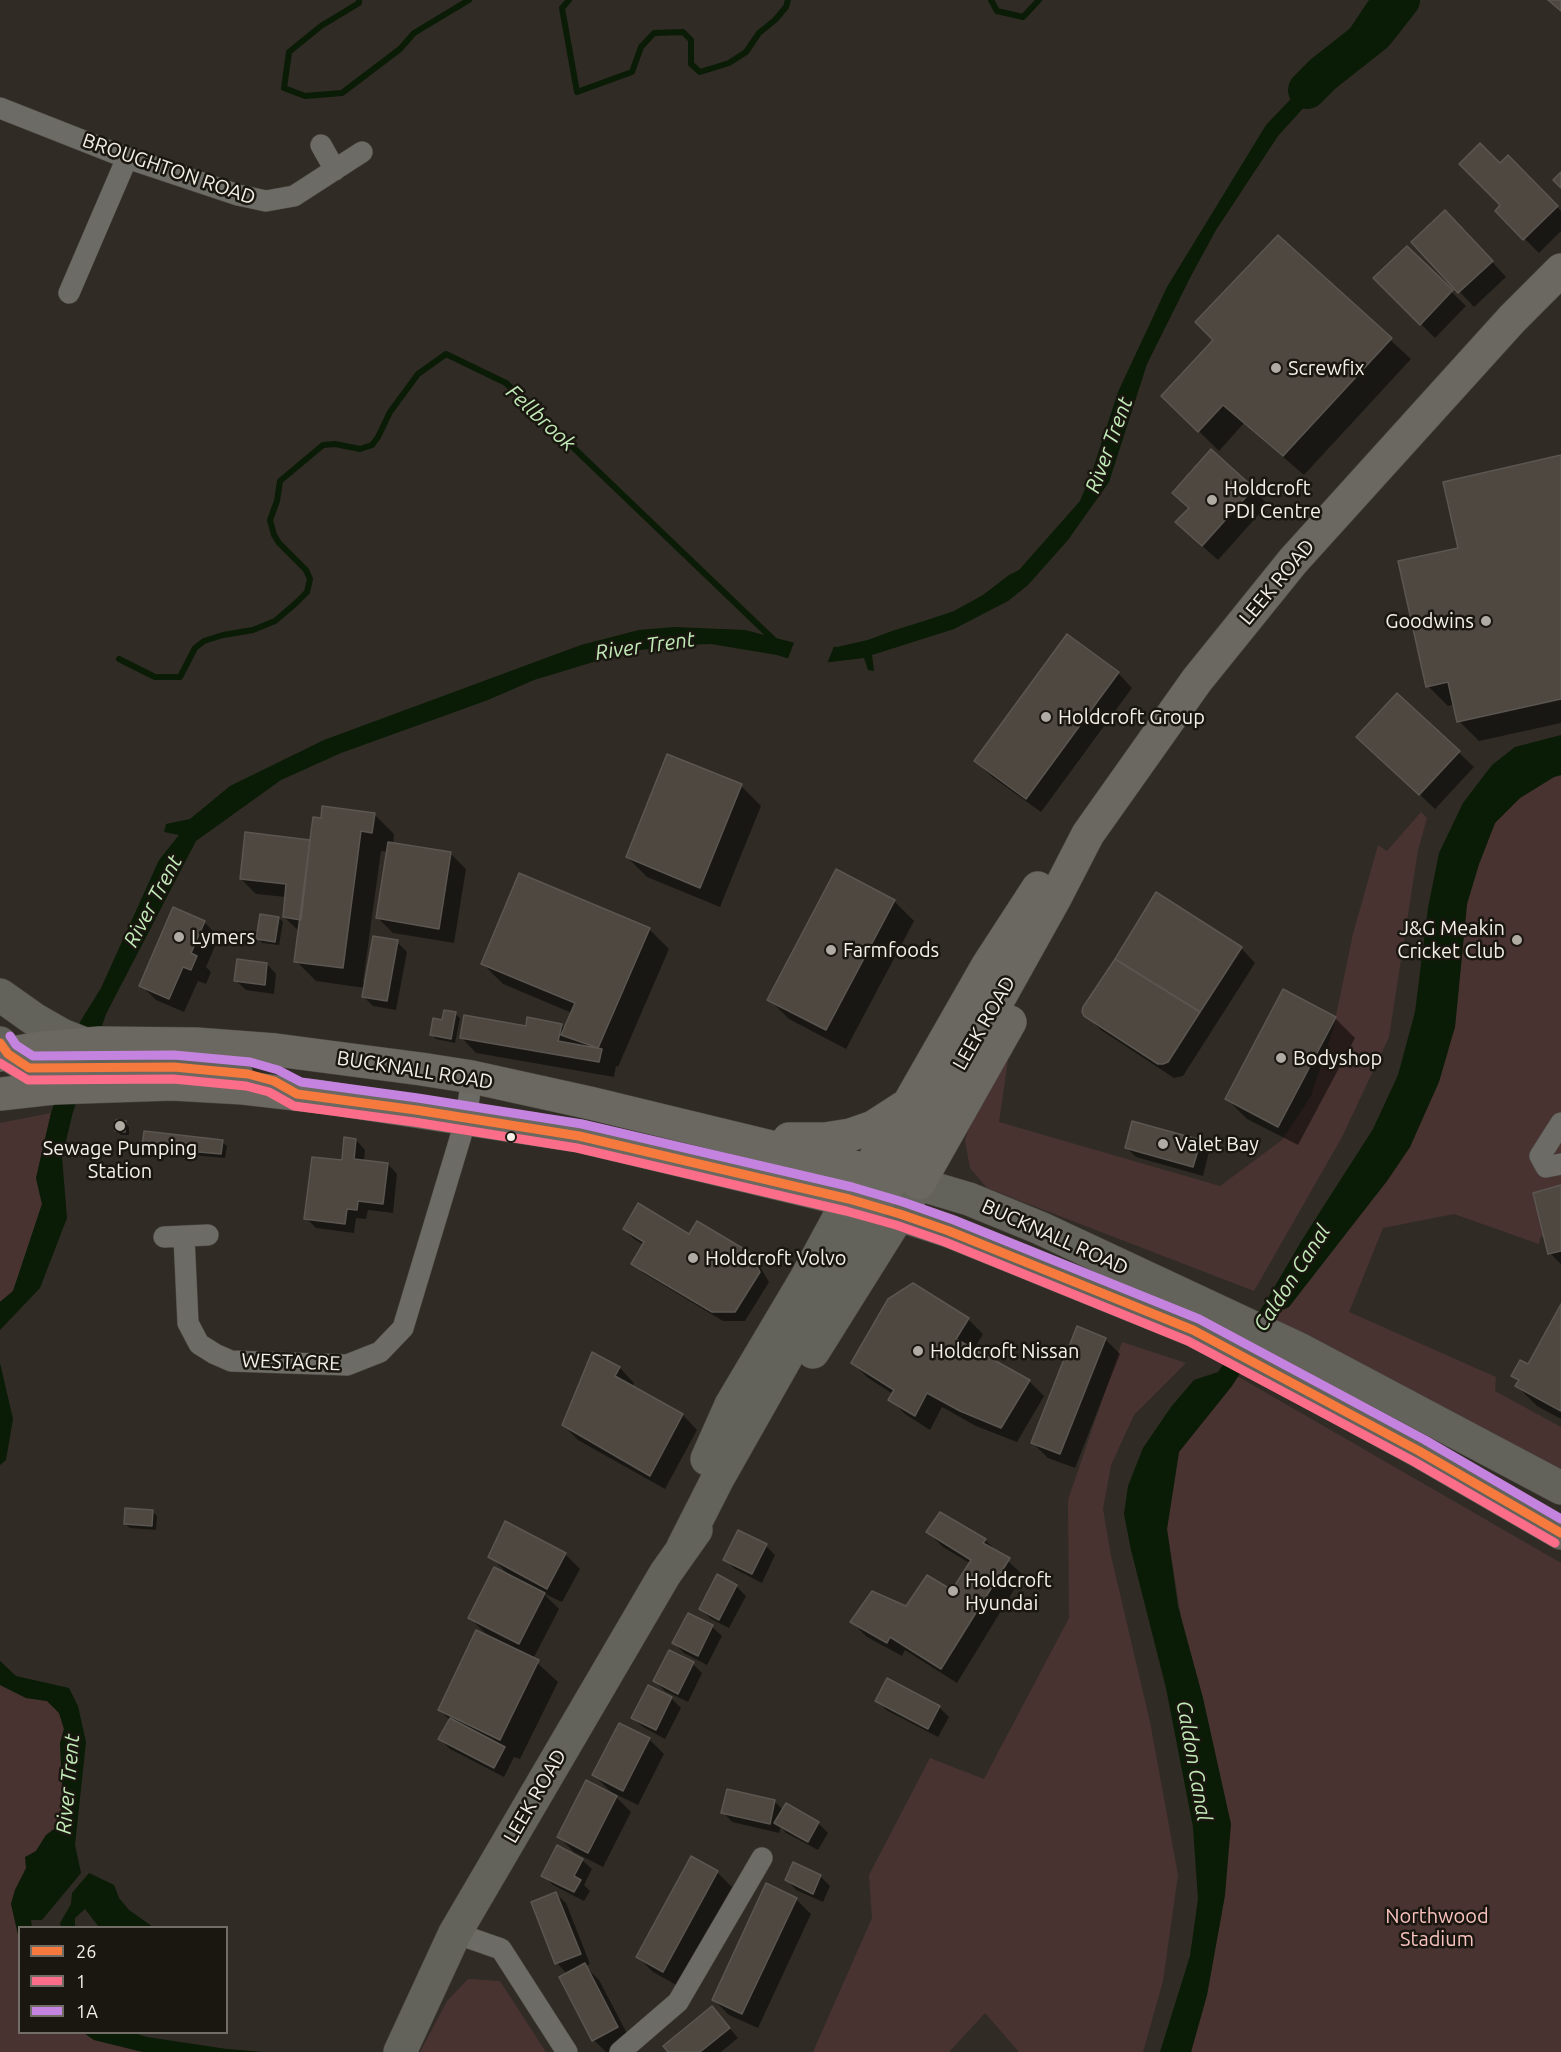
<!DOCTYPE html>
<style>
body{margin:0}
#map{position:relative;width:1561px;height:2052px;overflow:hidden;background:#302c25;font-family:Ubuntu,sans-serif}
canvas{display:block}
.legend{position:absolute;left:18px;top:1926px;width:210px;height:108px;box-sizing:border-box;background:#1a1610;border:2px solid #726d66;margin:0;padding:8px 10px;list-style:none;font-size:18px;color:#f5f0e7}
.legend li{display:flex;align-items:center;gap:12px;height:30px}
.legend b{width:30px;border:2px solid #726d66}
</style>
<div id="map">
<canvas width="1561" height="2052"></canvas>
<ul class="legend">
<li><b style="height:8px;background:#f6793e"></b>26</li>
<li><b style="height:8px;background:#fb6d88"></b>1</li>
<li><b style="height:8px;background:#c483df"></b>1A</li>
</ul>
</div>
<script>
const ctx = document.querySelector('canvas').getContext('2d');
ctx.lineJoin = 'round';
function fill(path, color) {
  ctx.fillStyle = color;
  ctx.fill(path, 'evenodd');
}
function toPath(rows) {
  const path = new Path2D();
  for (const r of rows) {
    path.moveTo(r[0], r[1]);
    for (let i = 2; i < r.length; i += 2) path.lineTo(r[i], r[i + 1]);
  }
  return path;
}
function strokePath(path, color, width, dash) {
  ctx.strokeStyle = color;
  ctx.lineWidth = width;
  ctx.lineCap = dash ? 'butt' : 'round';
  ctx.setLineDash(dash || []);
  ctx.stroke(path);
}
function label(font, color, halo, rows, align = 'center') {
  ctx.font = font + ' Ubuntu,sans-serif';
  ctx.lineWidth = 5;
  ctx.setLineDash([]);
  ctx.textBaseline = 'middle';
  ctx.strokeStyle = halo;
  ctx.fillStyle = color;
  for (const [text, x, y, turn = 0] of rows) {
    ctx.save();
    ctx.translate(x, y);
    ctx.rotate((+turn || 0) * Math.PI / 180);
    ctx.textAlign = isNaN(turn) ? turn : align;
    if (halo) ctx.strokeText(text, 0, 0);
    ctx.fillText(text, 0, 0);
    ctx.restore();
  }
}
fill(toPath([
 [1561,775,1561,1185,1533,1193,1544,1236,1540,1237,1539,1244,1454,1214,1383,1228,1349,1312,1496,1377,1495,1391,1561,1427,1561,1471,1272,1323,1387,1181,1410,1147,1455,1027,1467,904,1479,864,1495,823,1520,798,1554,777],
 [1421,812,1427,818,1418,850,1389,1037,1342,1137,1254,1291,987,1188,970,1168,965,1141,971,1120,1008,1060,999,1122,1220,1186,1282,1140,1311,1096,1333,1030,1353,934,1378,845,1387,851],
 [51,1113,36,1178,42,1204,13,1291,0,1302,0,1123],
 [1122,1342,1186,1363,1134,1415,1111,1465,1103,1509,1111,1556,1150,1722,1178,1875,1163,1981,1143,2052,1019,2052,985,2013,949,2052,813,2052,872,1918,869,1875,930,1758,984,1779,1069,1618,1068,1500],
 [1237,1376,1561,1563,1561,2052,1191,2052,1207,1995,1225,1895,1167,1529,1179,1452],
 [0,1685,26,1698,47,1701,59,1713,64,1729,60,1743,62,1786,61,1824,46,1835,36,1851,15,1890,11,1903,19,1939,20,2032,84,2033,94,2040,143,2052,0,2052],
 [468,1979,500,1981,546,2052,420,2052,447,2001]
]), '#493331');
fill(toPath([
 [1369,0,1384,0,1334,74,1278,136,1216,230,1191,276,1147,364,1109,482,1068,540,1028,585,1008,601,954,629,872,655,874,671,868,670,864,658,822,663,793,660,777,655,711,644,686,645,640,650,600,660,534,680,488,700,341,753,281,780,196,841,106,1014,73,1112,62,1157,67,1218,40,1288,0,1330,0,1302,13,1291,42,1204,36,1178,51,1113,80,1022,101,988,159,860,179,835,164,832,166,824,190,819,230,786,324,740,581,645,639,630,674,627,745,630,799,644,837,647,868,640,892,631,924,621,954,611,983,595,1009,575,1019,570,1080,501,1092,472,1118,392,1167,287,1266,125,1330,58],
 [1561,735,1561,775,1554,777,1520,798,1495,823,1479,864,1467,904,1455,1027,1439,1082,1410,1147,1387,1181,1289,1307,1280,1311,1232,1386,1179,1452,1167,1529,1178,1606,1203,1698,1231,1824,1225,1895,1207,1995,1191,2052,1160,2052,1190,1956,1198,1899,1193,1827,1166,1688,1131,1550,1124,1514,1128,1486,1143,1448,1171,1407,1194,1380,1218,1372,1265,1303,1302,1240,1373,1129,1398,1075,1415,1012,1428,908,1439,853,1463,803,1492,765,1515,747],
 [0,1363,13,1419,6,1460,0,1465],
 [0,1661,16,1676,69,1688,78,1706,86,1742,75,1845,81,1873,42,1920,31,1920,32,1927,20,1928,19,1939,11,1904,15,1890,26,1868,25,1857,36,1851,46,1835,61,1824,62,1786,60,1743,64,1729,59,1713,47,1701,26,1698,0,1685],
 [89,1873,114,1885,119,1898,129,1910,153,1927,99,1927,85,1909,75,1918,75,1927,61,1927,60,1923,71,1904,72,1893],
 [84,2033,134,2033,147,2037,227,2049,264,2052,143,2052,94,2040]
]), '#0a1b06');
fill(toPath([
 [795,640,835,644,826,666,787,661]
]), '#302c25');
fill(toPath([
 [1508,157,1561,211,1561,231,1539,253,1497,211,1502,205,1500,165],
 [1460,227,1506,277,1474,307,1413,242],
 [1279,237,1411,359,1304,475,1244,423,1219,451,1163,396,1215,340],
 [1407,248,1466,306,1435,338,1375,278],
 [1211,451,1268,504,1218,560,1192,537],
 [1561,457,1561,723,1479,741,1459,721,1455,704,1448,706,1428,686,1460,549],
 [1118,673,1132,688,1041,812,991,776,976,761],
 [1397,695,1474,767,1435,809,1373,751],
 [741,786,761,806,720,907,647,877,627,857],
 [374,814,394,834,393,844,451,854,466,869,454,943,393,933,378,918,388,852,381,851,363,982,366,982,397,942,407,952,396,1010,373,1006,363,996,365,988,316,981,296,961,300,932,284,917,286,897,256,894,241,879,311,842],
 [894,901,914,921,846,1049,789,1019,769,999],
 [279,918,283,922,279,945,262,943,258,938],
 [204,922,219,937,206,967,211,972,206,984,198,981,184,1012,156,1000,141,985],
 [649,929,669,949,618,1067,616,1066,614,1077,476,1053,462,1038,527,1027,561,1025,565,1029,572,1013,503,984,483,964],
 [1241,948,1255,963,1183,1076,1174,1078,1101,1030,1086,1015],
 [267,964,276,974,274,994,246,990,236,981],
 [455,1014,460,1018,455,1043,436,1039,431,1034,443,1021],
 [1335,1018,1355,1038,1298,1145,1247,1119,1227,1099],
 [125,1123,129,1127,129,1135,121,1135,117,1131],
 [356,1140,365,1150,364,1161,388,1164,397,1174,393,1213,368,1210,366,1219,356,1218,354,1233,316,1228,306,1218],
 [222,1142,227,1146,225,1158,148,1151,144,1146],
 [1200,1142,1209,1152,1203,1176,1136,1157,1126,1147],
 [1561,1187,1561,1264,1550,1253],
 [624,1229,690,1236,748,1253,758,1263,769,1282,745,1321,723,1321,643,1273,633,1263,644,1245,634,1239],
 [913,1285,968,1319,983,1334,973,1351,1029,1381,1044,1396,1017,1442,976,1426,942,1407,930,1430,905,1414,890,1399,893,1394,868,1378,853,1363],
 [1561,1308,1561,1419,1537,1406,1517,1386,1519,1382,1513,1375,1529,1366],
 [1105,1339,1120,1354,1075,1468,1048,1458,1033,1443],
 [593,1354,620,1368,634,1383,632,1387,683,1415,697,1430,665,1489,578,1440,563,1425],
 [153,1512,157,1516,156,1530,130,1528,125,1524],
 [941,1514,985,1540,1023,1575,957,1683,905,1650,902,1656,867,1637,852,1622,906,1608,953,1592,971,1564,943,1547,928,1532],
 [766,1546,775,1555,762,1583,735,1569,725,1560],
 [565,1554,580,1569,562,1602,543,1593,559,1609,533,1659,558,1682,520,1759,514,1757,504,1777,450,1749,440,1739,450,1720,439,1710,499,1640,485,1633,470,1618,509,1575,490,1556],
 [736,1586,746,1596,729,1628,711,1619,701,1609],
 [712,1627,722,1636,707,1665,684,1653,674,1643],
 [693,1664,702,1673,688,1702,665,1691,655,1681],
 [671,1698,681,1708,665,1739,643,1727,633,1718],
 [877,1700,939,1707,949,1717,938,1737,886,1710],
 [649,1739,664,1754,638,1805,611,1792,631,1812,603,1867,574,1852,559,1837,614,1795,594,1775],
 [728,1790,775,1802,783,1810,818,1823,828,1833,818,1850,786,1833,781,1827,779,1833,732,1822,723,1812],
 [582,1860,592,1869,584,1885,590,1891,584,1901,553,1885,543,1875],
 [794,1864,821,1877,830,1886,823,1902,796,1890,787,1880],
 [717,1872,732,1887,678,1986,653,1972,638,1957],
 [556,1894,566,1903,590,1964,585,1966,599,1980,632,2043,614,2052,606,2052,594,2040,567,1974,557,1963],
 [796,1899,811,1914,758,2028,729,2015,714,2000],
 [721,2018,738,2038,721,2052,670,2052]
]), '#0007');
strokePath(toPath([
 [359,0,359,3,321,26,289,52,284,88,305,96,342,93,400,49,414,33,469,0],
 [569,0,562,8,577,92,632,72,641,47,654,33,683,32,691,40,691,64,700,72,729,63,746,52,759,33,775,20,786,7,788,0],
 [991,0,997,11,1023,17,1039,0],
 [119,659,155,677,180,677,195,648,204,641,223,635,253,630,275,621,296,603,307,592,310,579,306,570,279,543,274,535,270,520,277,501,280,481,323,445,335,444,360,449,372,445,378,437,390,412,418,374,446,354,506,383,776,642]
]), '#0a1b06', 6);
strokePath(toPath([
 [1307,90,1323,74,1375,33,1401,0]
]), '#0a1b06', 38);
const building = toPath([
 [1548,0,1561,0,1561,11,1548,0],
 [1480,143,1500,163,1508,155,1558,206,1523,240,1495,211,1500,205,1459,164,1480,143],
 [1561,172,1561,188,1553,180,1561,172],
 [1445,210,1493,261,1458,293,1411,242,1445,210],
 [1278,235,1392,338,1283,456,1223,405,1198,432,1161,396,1213,340,1195,322,1278,235],
 [1407,246,1453,290,1420,325,1373,278,1407,246],
 [1211,449,1254,488,1202,546,1175,522,1189,508,1172,493,1211,449],
 [1561,455,1561,699,1457,722,1448,682,1426,687,1398,561,1458,548,1443,482,1561,455],
 [1067,634,1119,672,1026,799,974,761,1067,634],
 [1397,693,1460,751,1419,795,1356,737,1397,693],
 [667,754,742,784,700,888,626,857,667,754],
 [322,806,375,813,372,833,361,831,343,968,294,962,313,817,321,818,322,806],
 [245,832,310,840,301,920,283,917,286,884,240,879,245,832],
 [388,842,451,852,439,929,376,918,388,842],
 [836,869,895,900,826,1030,767,1000,836,869],
 [519,873,650,928,598,1048,561,1035,575,1003,481,964,519,873],
 [1156,892,1242,947,1200,1012,1115,959,1156,892],
 [173,907,205,921,191,953,197,956,191,970,183,967,169,999,139,986,173,907],
 [260,914,279,917,275,942,256,939,260,914],
 [373,936,398,940,387,1001,362,997,373,936],
 [237,959,267,963,265,985,234,981,237,959],
 [1115,959,1200,1012,1168,1062,1163,1064,1158,1064,1084,1016,1082,1012,1083,1007,1115,959],
 [1283,989,1336,1017,1278,1127,1225,1099,1283,989],
 [444,1010,456,1012,451,1039,430,1035,433,1018,442,1020,444,1010],
 [464,1015,526,1026,527,1017,562,1024,558,1041,602,1049,599,1062,460,1038,464,1015],
 [116,1120,126,1121,125,1132,115,1131,116,1120],
 [1132,1121,1201,1140,1193,1167,1125,1148,1132,1121],
 [144,1131,223,1140,221,1154,142,1147,144,1131],
 [344,1137,356,1139,354,1159,388,1163,383,1204,358,1201,357,1210,347,1209,345,1224,304,1219,312,1157,342,1160,344,1137],
 [1561,1185,1561,1251,1548,1254,1533,1193,1561,1185],
 [638,1203,689,1234,697,1221,749,1252,760,1272,735,1312,712,1312,631,1264,644,1242,623,1229,638,1203],
 [913,1283,969,1318,956,1339,1030,1380,1001,1428,960,1411,927,1393,915,1416,888,1400,894,1390,851,1363,888,1299,913,1283],
 [1561,1304,1561,1411,1515,1386,1519,1380,1511,1376,1520,1360,1528,1364,1561,1304],
 [1077,1326,1106,1338,1060,1454,1031,1443,1077,1326],
 [592,1352,620,1367,615,1376,683,1414,650,1476,562,1425,592,1352],
 [125,1508,153,1510,152,1526,124,1524,125,1508],
 [940,1512,986,1539,983,1543,1010,1558,941,1669,890,1637,887,1643,850,1622,872,1591,906,1606,927,1575,952,1590,971,1560,926,1532,940,1512],
 [505,1521,566,1553,547,1589,488,1557,505,1521],
 [738,1530,767,1544,752,1574,723,1560,738,1530],
 [494,1567,545,1593,519,1644,468,1618,494,1567],
 [717,1574,737,1585,719,1620,699,1609,717,1574],
 [688,1613,713,1625,698,1656,672,1643,688,1613],
 [476,1630,539,1660,500,1740,438,1710,476,1630],
 [669,1650,694,1662,678,1694,653,1681,669,1650],
 [887,1678,940,1706,928,1729,875,1701,887,1678],
 [648,1685,672,1697,656,1730,631,1718,648,1685],
 [450,1718,505,1747,494,1768,438,1739,450,1718],
 [619,1723,650,1738,623,1791,592,1775,619,1723],
 [586,1780,617,1796,588,1853,557,1837,586,1780],
 [727,1789,775,1800,770,1824,721,1813,727,1789],
 [786,1803,819,1822,808,1842,774,1823,786,1803],
 [557,1845,583,1859,574,1876,581,1880,574,1892,541,1876,557,1845],
 [691,1856,718,1871,663,1972,636,1957,691,1856],
 [793,1862,821,1875,813,1894,785,1880,793,1862],
 [766,1883,797,1898,742,2014,712,2000,766,1883],
 [556,1892,581,1954,555,1964,531,1902,556,1892],
 [585,1963,618,2027,592,2041,559,1977,585,1963],
 [712,2006,730,2028,700,2052,668,2052,663,2046,712,2006]
]);
fill(building, '#4f4841');
strokePath(building, '#5b5650', 1.5);
const street = toPath([
 [0,108,127,158,238,195,266,201,294,196,362,152],
 [321,145,335,170],
 [69,293,127,158],
 [1561,1123,1540,1156,1546,1167,1561,1164],
 [164,1237,208,1235],
 [184,1237,188,1323,199,1344,215,1354,231,1361,347,1365,380,1352,403,1328,466,1119,472,1077],
 [455,1933,501,1949,567,2052],
 [620,2052,678,2002,762,1858]
]);
const primary = toPath([
 [0,995,34,1019,62,1035,85,1044],
 [0,1043,8,1054,29,1068,174,1067,236,1073],
 [895,1177,969,1199,1040,1228,1301,1350,1561,1488],
 [813,1352,910,1197],
 [707,1459,731,1405,804,1282,849,1199],
 [683,1547,717,1480,872,1206,949,1231,1193,1330,1280,1375,1419,1451,1561,1533],
 [400,2052,455,1933,665,1574,696,1530]
]);
const highway = toPath([
 [0,1055,41,1048,100,1043,196,1044,276,1050,421,1069,472,1077,590,1103,895,1177],
 [0,1094,54,1088,172,1084,243,1088,322,1097,579,1136,872,1206,895,1177,982,1029,1055,898,1088,834,1197,680,1293,561,1512,319,1561,270],
 [789,1139,825,1139,850,1135,873,1127,904,1107],
 [919,1183,1010,1022],
 [857,1188,908,1105,988,965,1038,888]
]);
strokePath(street, '#4b4741', 22);
strokePath(primary, '#4b4741', 34);
strokePath(highway, '#4b4741', 34);
strokePath(street, '#6c6b66', 21);
strokePath(primary, '#63625b', 33);
strokePath(highway, '#6a6860', 33);
strokePath(toPath([
 [0,1043,8,1054,29,1068,174,1067,248,1074,274,1081,297,1094,416,1110,579,1136,849,1199,900,1214,949,1231,1193,1330,1419,1451,1561,1533]
]), '#f6793e', 9);
strokePath(toPath([
 [0,1063,28,1080,173,1079,246,1086,269,1092,294,1106,414,1122,577,1148,846,1211,896,1225,945,1242,1188,1341,1413,1461,1555,1543]
]), '#fb6d88', 9);
strokePath(toPath([
 [10,1036,16,1045,33,1056,174,1055,250,1062,278,1070,301,1082,418,1098,582,1124,852,1187,903,1202,954,1220,1199,1319,1425,1440,1561,1519]
]), '#c483df', 9);
for (const [x, y, r, color] of [
 [1276,368,6,"#b0aba3"],
 [1212,500,6,"#b0aba3"],
 [1486,621,6,"#b0aba3"],
 [1046,717,6,"#b0aba3"],
 [179,937,6,"#b0aba3"],
 [1517,940,6,"#b0aba3"],
 [831,950,6,"#b0aba3"],
 [1281,1058,6,"#b0aba3"],
 [120,1126,6,"#b0aba3"],
 [511,1137,5,"#f5f0e7"],
 [1163,1144,6,"#b0aba3"],
 [693,1258,6,"#b0aba3"],
 [918,1351,6,"#b0aba3"],
 [953,1591,6,"#b0aba3"]
]) {
  const dot = new Path2D();
  dot.arc(x, y, r, 0, 2 * Math.PI);
  ctx.fillStyle = color;
  ctx.fill(dot);
  strokePath(dot, '#1a1610', 2);
}
label('20px', '#f5f0e7', '#1a1610', [
 ["BROUGHTON ROAD",169,169,19],
 ["LEEK ROAD",1277,582,-50],
 ["LEEK ROAD",984,1023,-60],
 ["BUCKNALL ROAD",415,1070,9],
 ["BUCKNALL ROAD",1055,1237,24],
 ["WESTACRE",291,1362,2],
 ["LEEK ROAD",535,1796,-60]
]);
label('20px', '#f5f0e7', '#1a1610', [
 ["Screwfix",1288,368],
 ["Holdcroft",1224,488],
 ["PDI Centre",1224,511],
 ["Goodwins",1474,621,"right"],
 ["Holdcroft Group",1058,717],
 ["J&G Meakin",1505,928,"right"],
 ["Cricket Club",1505,951,"right"],
 ["Lymers",191,937],
 ["Farmfoods",843,950],
 ["Bodyshop",1293,1058],
 ["Valet Bay",1175,1144],
 ["Sewage Pumping",120,1148,"center"],
 ["Station",120,1171,"center"],
 ["Holdcroft Volvo",705,1258],
 ["Holdcroft Nissan",930,1351],
 ["Holdcroft",965,1580],
 ["Hyundai",965,1603]
], 'left');
label('20px', '#f9c2be', '#1a1610', [
 ["Northwood",1437,1916],
 ["Stadium",1437,1939]
]);
label('italic 21px', '#c2ebb8', '#1a1610', [
 ["Fellbrook",541,418,43],
 ["River Trent",1109,445,-70],
 ["River Trent",645,646,-8],
 ["River Trent",153,901,-62],
 ["Caldon Canal",1292,1278,-57],
 ["Caldon Canal",1194,1761,80],
 ["River Trent",68,1784,-85]
]);
</script>
